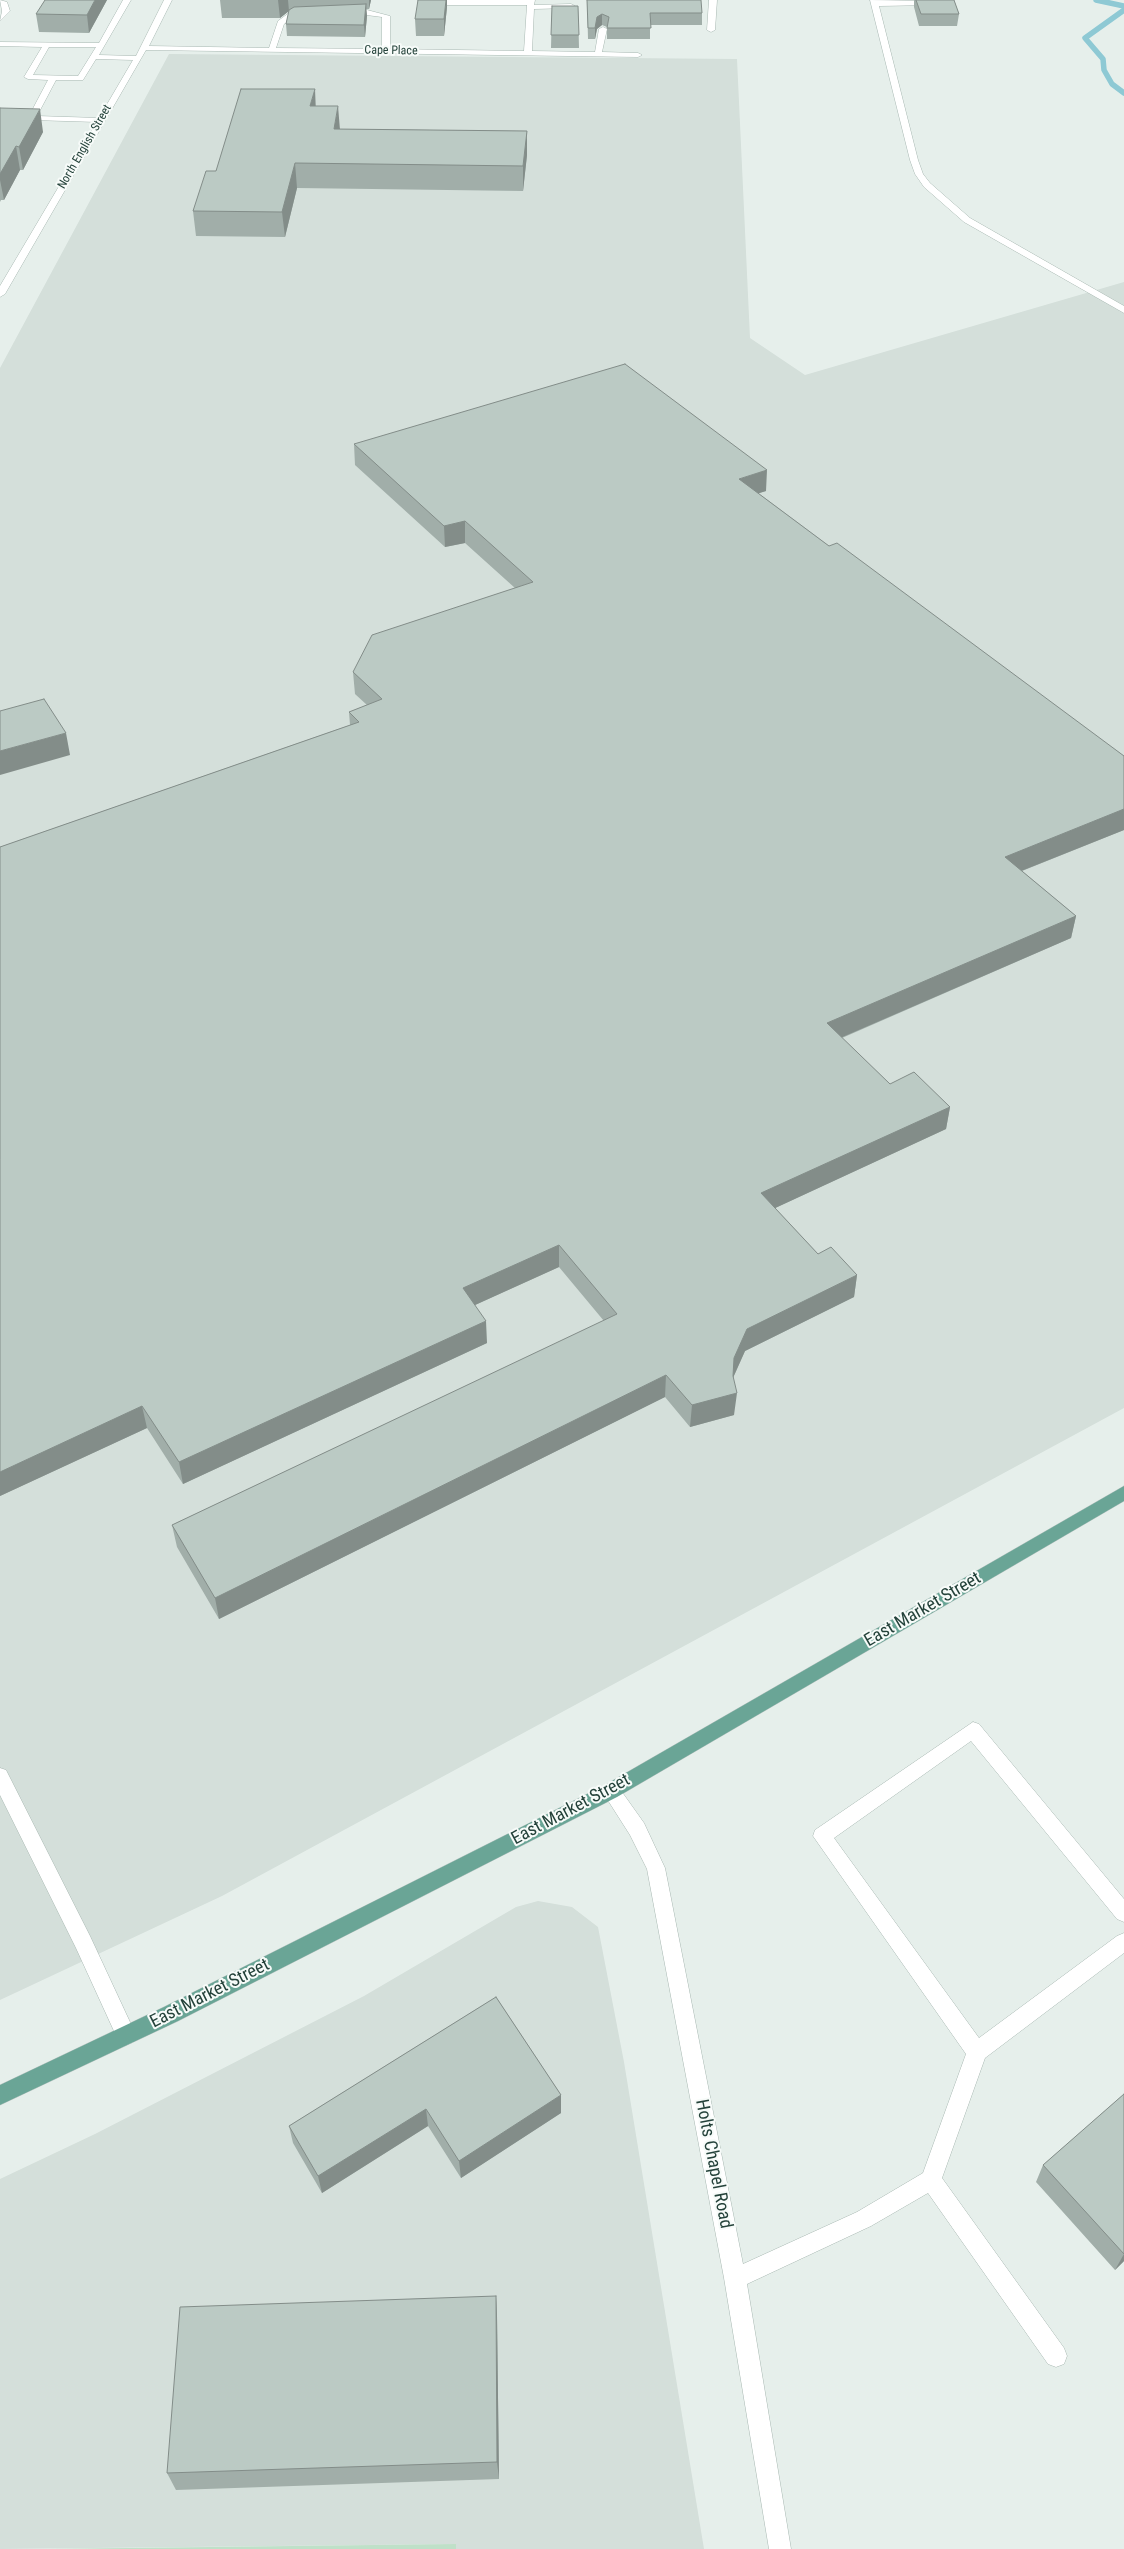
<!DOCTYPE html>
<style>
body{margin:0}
canvas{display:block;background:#e6efeb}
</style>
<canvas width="1124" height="2549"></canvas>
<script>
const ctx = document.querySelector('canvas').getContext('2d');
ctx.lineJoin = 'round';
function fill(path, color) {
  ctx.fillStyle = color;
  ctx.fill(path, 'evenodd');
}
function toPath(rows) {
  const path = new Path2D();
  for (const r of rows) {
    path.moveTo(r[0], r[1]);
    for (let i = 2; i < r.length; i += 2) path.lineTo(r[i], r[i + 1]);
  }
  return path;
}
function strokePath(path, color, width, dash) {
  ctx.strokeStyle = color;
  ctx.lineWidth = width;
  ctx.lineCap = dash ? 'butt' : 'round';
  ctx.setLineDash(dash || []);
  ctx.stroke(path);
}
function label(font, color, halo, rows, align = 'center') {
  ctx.font = font + ' "Roboto Condensed",sans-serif';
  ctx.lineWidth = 4;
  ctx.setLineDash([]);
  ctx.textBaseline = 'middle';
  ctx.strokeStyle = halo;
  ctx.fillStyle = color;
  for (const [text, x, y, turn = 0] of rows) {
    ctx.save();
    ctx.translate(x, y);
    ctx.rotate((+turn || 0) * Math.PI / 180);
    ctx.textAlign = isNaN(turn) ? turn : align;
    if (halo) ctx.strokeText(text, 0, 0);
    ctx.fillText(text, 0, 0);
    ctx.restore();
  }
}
fill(toPath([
 [169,54,737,59,750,338,805,375,1124,282,1124,1408,222,1896,0,2000,0,368],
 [538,1901,572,1907,598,1927,624,2062,704,2549,456,2549,455,2544,0,2549,0,2179,95,2134,364,1996,516,1907]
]), '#d4dfda');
fill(toPath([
 [456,2544,456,2549,47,2549]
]), '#bfe0c8');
strokePath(toPath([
 [1096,0,1124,6],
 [1124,10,1085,38,1103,59,1104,70,1112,84,1124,93]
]), '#8ec9d4', 5.5);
const minor = toPath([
 [0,0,7,2,10,11,0,21,2,11,0,0],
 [123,0,131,0,99,55,136,56,164,0,172,0,149,46,269,48,278,21,289,13,307,11,310,15,294,17,284,24,276,48,382,49,382,17,343,12,347,10,367,10,390,16,390,49,524,51,527,5,442,5,438,0,535,0,534,5,571,4,575,6,571,8,534,9,532,51,595,52,599,29,603,27,607,29,602,52,638,53,642,55,638,57,146,50,5,294,0,297,0,286,97,122,0,119,0,115,29,116,48,80,28,79,24,77,42,47,0,46,0,42,99,43,123,0],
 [49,47,96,47,78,76,33,75,49,47],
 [96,59,133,60,99,118,37,116,56,80,83,80,96,59],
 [709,0,717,0,715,30,711,32,707,30,709,0],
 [870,0,933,1,937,3,933,5,879,6,918,160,923,174,930,183,970,218,1124,306,1124,313,964,222,924,187,915,174,910,160,870,0],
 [973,1722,979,1724,1124,1899,1124,1922,1117,1919,971,1741,834,1838,979,2038,1117,1936,1124,1933,1124,1953,985,2058,942,2178,1064,2348,1067,2356,1064,2364,1056,2367,1048,2364,928,2193,871,2226,747,2284,791,2549,769,2549,724,2278,647,1869,630,1835,602,1791,605,1785,611,1783,617,1785,644,1823,665,1868,743,2264,857,2212,923,2173,966,2054,813,1836,815,1830,973,1722],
 [0,1768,6,1770,90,1936,136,2035,133,2042,126,2045,119,2042,76,1948,0,1795,0,1768]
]);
const major = toPath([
 [1124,1486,1124,1501,617,1797,178,2021,0,2105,0,2085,164,2007,605,1785,1124,1486]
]);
strokePath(minor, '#a8b8b2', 1);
strokePath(major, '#c2cac8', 1);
fill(minor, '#fff');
fill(major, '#6aa596');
fill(toPath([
 [107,0,89,33,39,32,36,14],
 [220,0,371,0,369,9,366,9,367,16,365,37,287,36,286,24,289,11,280,18,222,18],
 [587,0,702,13,702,25,650,25,650,39,607,39,607,27,602,25,597,29,595,39,588,39],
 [914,0,954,0,959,14,957,26,919,26,914,7],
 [552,6,578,6,579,48,551,48],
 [447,7,444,36,416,36,415,19],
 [316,106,340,129,527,131,527,155,523,191,297,188,285,237,196,236,193,211,216,171],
 [0,108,43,132,23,170,20,170,4,200,1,200,0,202],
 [354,444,766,491,758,493,829,546,1124,756,1124,830,1022,871,1076,916,1071,938,842,1038,890,1084,950,1107,946,1129,775,1208,818,1254,857,1275,854,1297,745,1351,733,1378,734,1415,690,1427,665,1397,219,1619,177,1547,172,1525,604,1321,559,1267,475,1305,487,1343,183,1484,147,1428,0,1496,0,847,350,725,349,712,367,705,355,694,353,672,515,588,465,543,445,547,355,465],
 [496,1997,561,2095,561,2113,461,2178,428,2126,322,2193,293,2143,289,2126],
 [1124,2094,1124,2261,1115,2270,1036,2182,1043,2165],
 [496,2296,497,2316,499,2479,176,2490,167,2473]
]), '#a1aea9');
fill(toPath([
 [95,0,107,0,89,33,87,15],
 [278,0,288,0,289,11,280,18],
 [369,0,371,0,369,9],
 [446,0,447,0,447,7,444,36,444,19],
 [366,4,367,16,365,37,364,25],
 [602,14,602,25,597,29,595,39,595,28,597,17],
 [315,89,316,113,310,106],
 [338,106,340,130,334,129],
 [40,109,43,132,23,170,19,147],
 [527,131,527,155,523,191,523,166],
 [16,146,20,170,4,200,0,180,0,174],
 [295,163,297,188,285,237,282,212],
 [767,470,766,491,738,500,739,479],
 [465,521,465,543,445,547,444,526],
 [66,733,70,755,0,775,0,751],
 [1124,809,1124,830,1001,879,1005,857],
 [1076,916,1071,938,824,1045,827,1023],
 [950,1107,946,1129,758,1216,761,1193],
 [559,1245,559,1267,464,1310,463,1288],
 [857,1275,854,1297,745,1351,732,1380,734,1358,747,1329],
 [486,1321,487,1343,183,1484,179,1462],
 [666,1375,665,1397,219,1619,215,1598],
 [737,1393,734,1415,690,1427,692,1405],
 [142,1406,147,1428,0,1496,0,1472],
 [561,2095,561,2113,461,2178,459,2161],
 [426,2109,428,2126,322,2193,318,2176],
 [1124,2254,1124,2261,1115,2270],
 [496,2296,497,2316,499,2479,497,2462]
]), '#838d89');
const building = toPath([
 [45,0,95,0,87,15,36,14,45,0],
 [418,0,446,0,444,19,415,19,418,0],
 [587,0,701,0,702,13,650,13,651,28,607,28,609,17,602,14,597,17,595,28,588,28,587,0],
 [916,0,954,0,959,14,921,14,916,0],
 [366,4,364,25,286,24,289,10,294,7,366,4],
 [552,6,578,6,579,35,551,35,552,6],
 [241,89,315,89,310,106,338,106,334,129,527,131,523,166,295,163,282,212,193,211,206,171,216,171,241,89],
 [0,108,40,109,19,147,16,146,0,174,0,108],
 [625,364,767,470,739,479,829,546,837,543,1124,756,1124,809,1005,857,1076,916,827,1023,890,1084,914,1072,950,1107,761,1193,818,1254,831,1247,857,1275,747,1329,734,1358,733,1376,737,1393,692,1405,666,1375,215,1598,172,1525,617,1314,559,1245,463,1288,486,1321,179,1462,142,1406,0,1472,0,847,359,722,349,712,382,699,353,672,372,635,533,582,465,521,444,526,354,444,625,364],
 [44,699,66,733,0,751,0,711,44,699],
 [496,1997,561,2095,459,2161,426,2109,318,2176,289,2126,496,1997],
 [1124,2094,1124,2254,1043,2165,1124,2094],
 [496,2296,497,2462,167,2473,180,2307,496,2296]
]);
fill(building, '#bbcac4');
strokePath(building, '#838d89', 1);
label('12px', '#24423a', '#f7fbf9', [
 ["Cape Place",391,51,1],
 ["North English Street",85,147,-60]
]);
label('18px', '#24423a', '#f7fbf9', [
 ["East Market Street",923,1610,-30],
 ["East Market Street",571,1810,-28],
 ["East Market Street",210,1994,-27],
 ["Holts Chapel Road",713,2164,79]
]);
</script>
